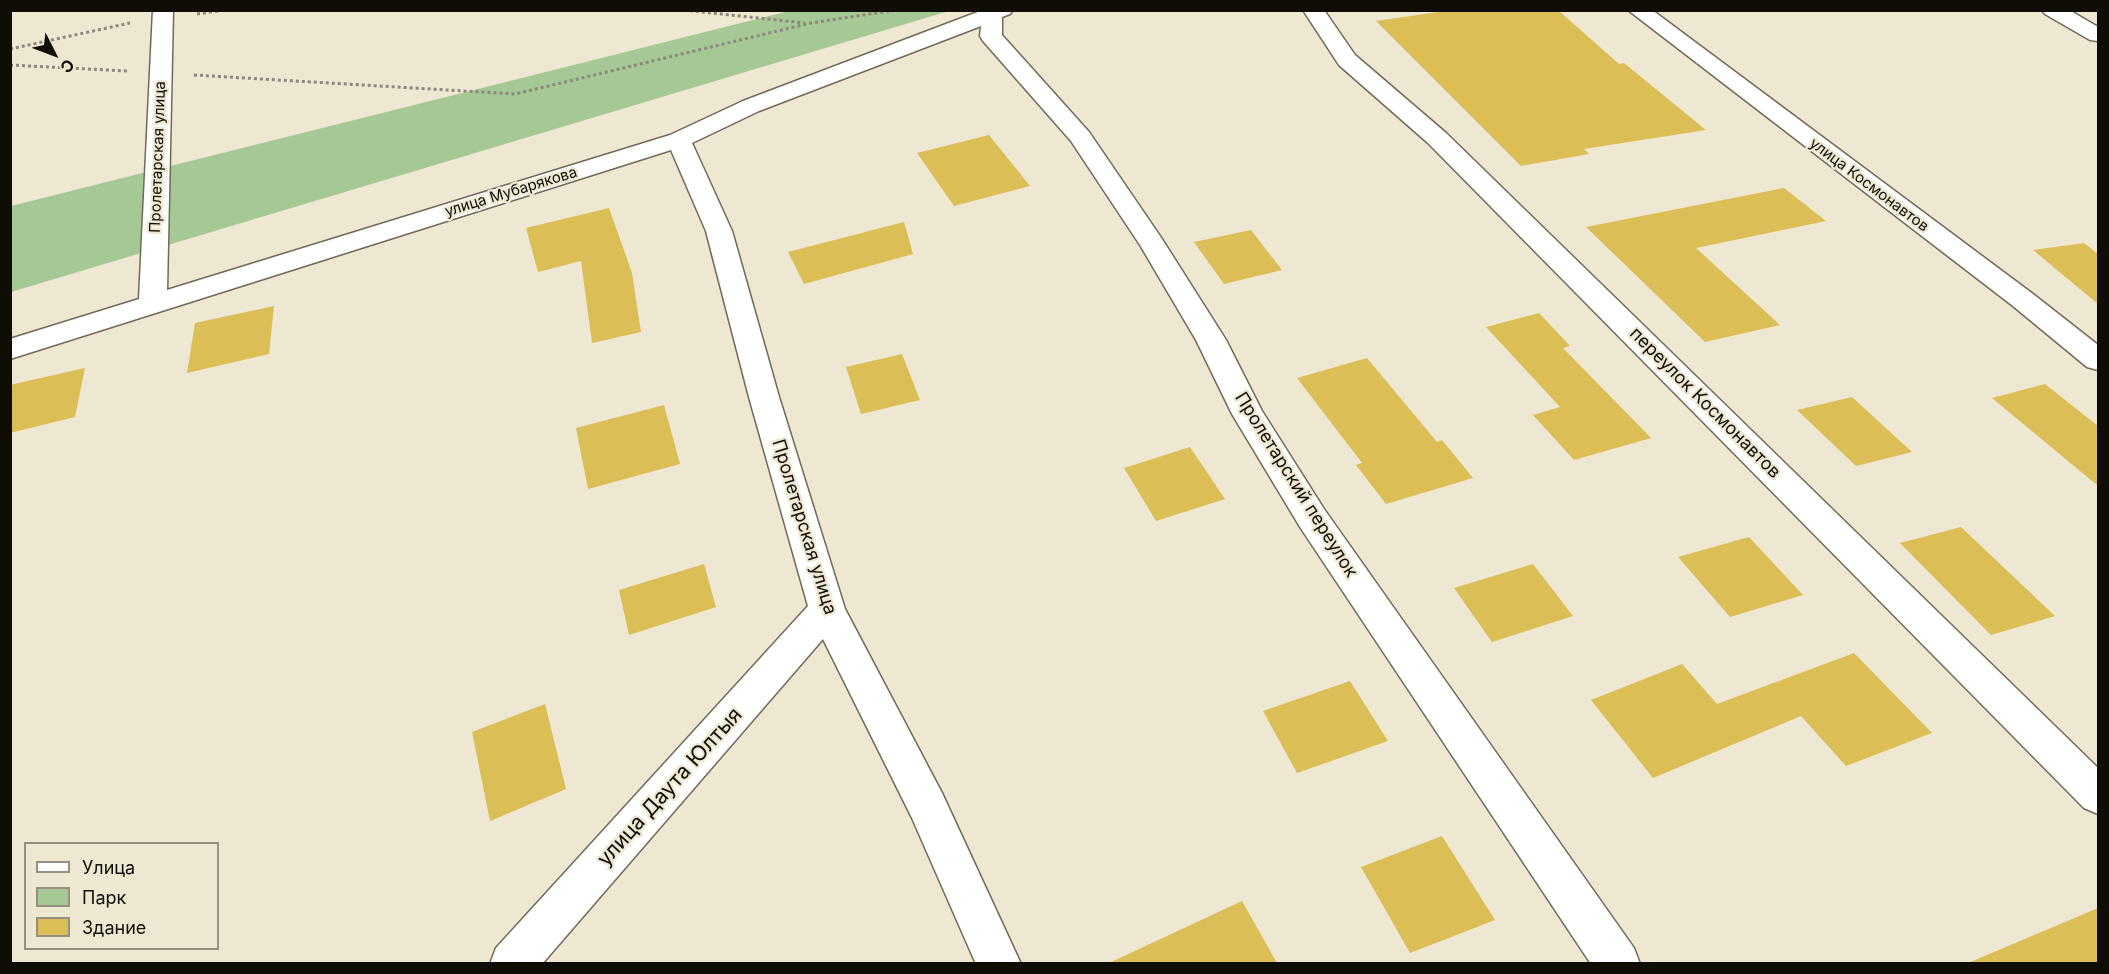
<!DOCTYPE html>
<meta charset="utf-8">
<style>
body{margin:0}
#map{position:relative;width:2109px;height:974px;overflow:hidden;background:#eee7d2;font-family:Inter,sans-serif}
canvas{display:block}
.frame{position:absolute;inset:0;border:12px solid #0f0d06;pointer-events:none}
.legend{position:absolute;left:24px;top:842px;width:195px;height:108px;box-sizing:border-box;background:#eee7d2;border:2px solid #959080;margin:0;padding:8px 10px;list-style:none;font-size:18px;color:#0f0d06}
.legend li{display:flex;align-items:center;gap:12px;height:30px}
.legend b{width:30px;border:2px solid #959080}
.north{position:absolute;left:24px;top:24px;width:60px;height:60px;-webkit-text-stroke:4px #eee7d2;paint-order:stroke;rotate:132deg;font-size:16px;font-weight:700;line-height:24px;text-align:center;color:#0f0d06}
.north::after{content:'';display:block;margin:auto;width:21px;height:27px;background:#0f0d06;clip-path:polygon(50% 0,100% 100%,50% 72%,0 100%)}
</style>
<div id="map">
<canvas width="2109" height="974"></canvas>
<div class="frame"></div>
<ul class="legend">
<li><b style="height:8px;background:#fff"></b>Улица</li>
<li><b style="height:16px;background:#a5c895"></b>Парк</li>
<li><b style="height:16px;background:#dcbe57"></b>Здание</li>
</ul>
<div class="north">С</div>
</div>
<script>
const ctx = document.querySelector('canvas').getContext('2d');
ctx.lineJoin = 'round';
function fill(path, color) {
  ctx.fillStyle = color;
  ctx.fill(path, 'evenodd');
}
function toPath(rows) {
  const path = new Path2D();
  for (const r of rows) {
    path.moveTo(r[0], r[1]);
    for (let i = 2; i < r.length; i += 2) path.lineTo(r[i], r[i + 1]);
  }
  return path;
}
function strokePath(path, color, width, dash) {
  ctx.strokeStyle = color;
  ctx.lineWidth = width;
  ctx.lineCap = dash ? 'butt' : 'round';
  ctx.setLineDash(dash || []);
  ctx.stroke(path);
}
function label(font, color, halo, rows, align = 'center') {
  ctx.font = font + ' Inter,sans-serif';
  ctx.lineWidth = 4.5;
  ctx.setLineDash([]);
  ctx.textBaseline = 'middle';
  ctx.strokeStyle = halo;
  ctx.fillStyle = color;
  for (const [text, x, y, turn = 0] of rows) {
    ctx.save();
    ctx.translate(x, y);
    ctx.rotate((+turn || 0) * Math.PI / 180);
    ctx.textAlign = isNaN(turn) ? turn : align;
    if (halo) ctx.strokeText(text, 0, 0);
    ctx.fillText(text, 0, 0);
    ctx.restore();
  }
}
fill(toPath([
 [789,11,949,11,11,292,11,206]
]), '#a5c895');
fill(toPath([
 [1452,10,1558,10,1619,64,1624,63,1706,130,1584,149,1589,154,1521,166,1376,21],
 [989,135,1030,186,954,206,917,153],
 [1784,188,1826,221,1696,248,1780,325,1705,342,1586,227],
 [609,208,632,273,641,332,592,343,581,261,538,272,526,228],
 [904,222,913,254,804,284,788,252],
 [1251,230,1282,270,1224,284,1194,242],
 [2084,243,2098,254,2098,304,2033,250],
 [274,306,269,354,187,373,195,323],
 [1539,313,1570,346,1563,348,1651,438,1574,460,1533,415,1560,407,1486,327],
 [902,354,920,400,861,414,846,367],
 [1367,358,1437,442,1442,440,1473,478,1386,504,1356,465,1362,463,1297,378],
 [85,368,75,417,10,433,10,385],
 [2045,384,2098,426,2098,486,1992,398],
 [1852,397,1912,452,1856,466,1797,410],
 [664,405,680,464,588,489,576,428],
 [1190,447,1225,499,1156,521,1124,468],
 [1961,527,2055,616,1991,635,1900,543],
 [1749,537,1803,595,1730,617,1678,557],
 [704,564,716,607,629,635,619,590],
 [1533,564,1573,616,1492,642,1454,588],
 [1854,653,1932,733,1846,766,1801,716,1653,778,1591,700,1682,664,1717,704],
 [1350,681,1388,741,1297,773,1263,711],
 [545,704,566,789,490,821,472,732],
 [1442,836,1495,920,1410,953,1361,867],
 [1242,901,1277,963,1109,963],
 [2098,908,2098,963,1968,963]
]), '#dcbe57');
const minor = toPath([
 [153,10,173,10,167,290,670,135,743,101,983,10,1013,10,1010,14,1002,17,1002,35,1089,132,1162,239,1226,340,1262,411,1324,509,1634,948,1640,964,1591,964,1300,527,1232,414,1196,340,1140,245,1071,141,983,41,980,36,981,26,759,111,692,143,732,231,779,397,845,609,942,793,1021,964,976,964,912,818,823,639,542,964,490,964,496,948,808,606,749,397,706,231,671,150,10,359,10,339,139,299,153,10],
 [1303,10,1324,10,1355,55,1446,133,2098,768,2098,814,2084,808,1428,143,1339,65,1303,10],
 [1628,10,1652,10,2033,294,2098,345,2098,370,2087,367,2013,306,1628,10],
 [2042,10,2069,10,2098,27,2098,41,2090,40,2045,14,2042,10]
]);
strokePath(minor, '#706a58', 3);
strokePath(toPath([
 [684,10,805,23],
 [197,14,225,10],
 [10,49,130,23],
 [10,65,127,71],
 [194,75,515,94,811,23,896,10]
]), '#8d8879', 3, [3, 3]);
fill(minor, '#fff');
label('15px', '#0f0d06', '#eee7d2', [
 ["Пролетарская улица",158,157,-88],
 ["улица Космонавтов",1869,185,37],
 ["улица Мубарякова",511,192,-17]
]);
label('18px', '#0f0d06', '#eee7d2', [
 ["переулок Космонавтов",1705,403,45],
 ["Пролетарский переулок",1296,485,58],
 ["Пролетарская улица",804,527,73]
]);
label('21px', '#0f0d06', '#eee7d2', [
 ["улица Даута Юлтыя",670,787,-48]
]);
</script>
